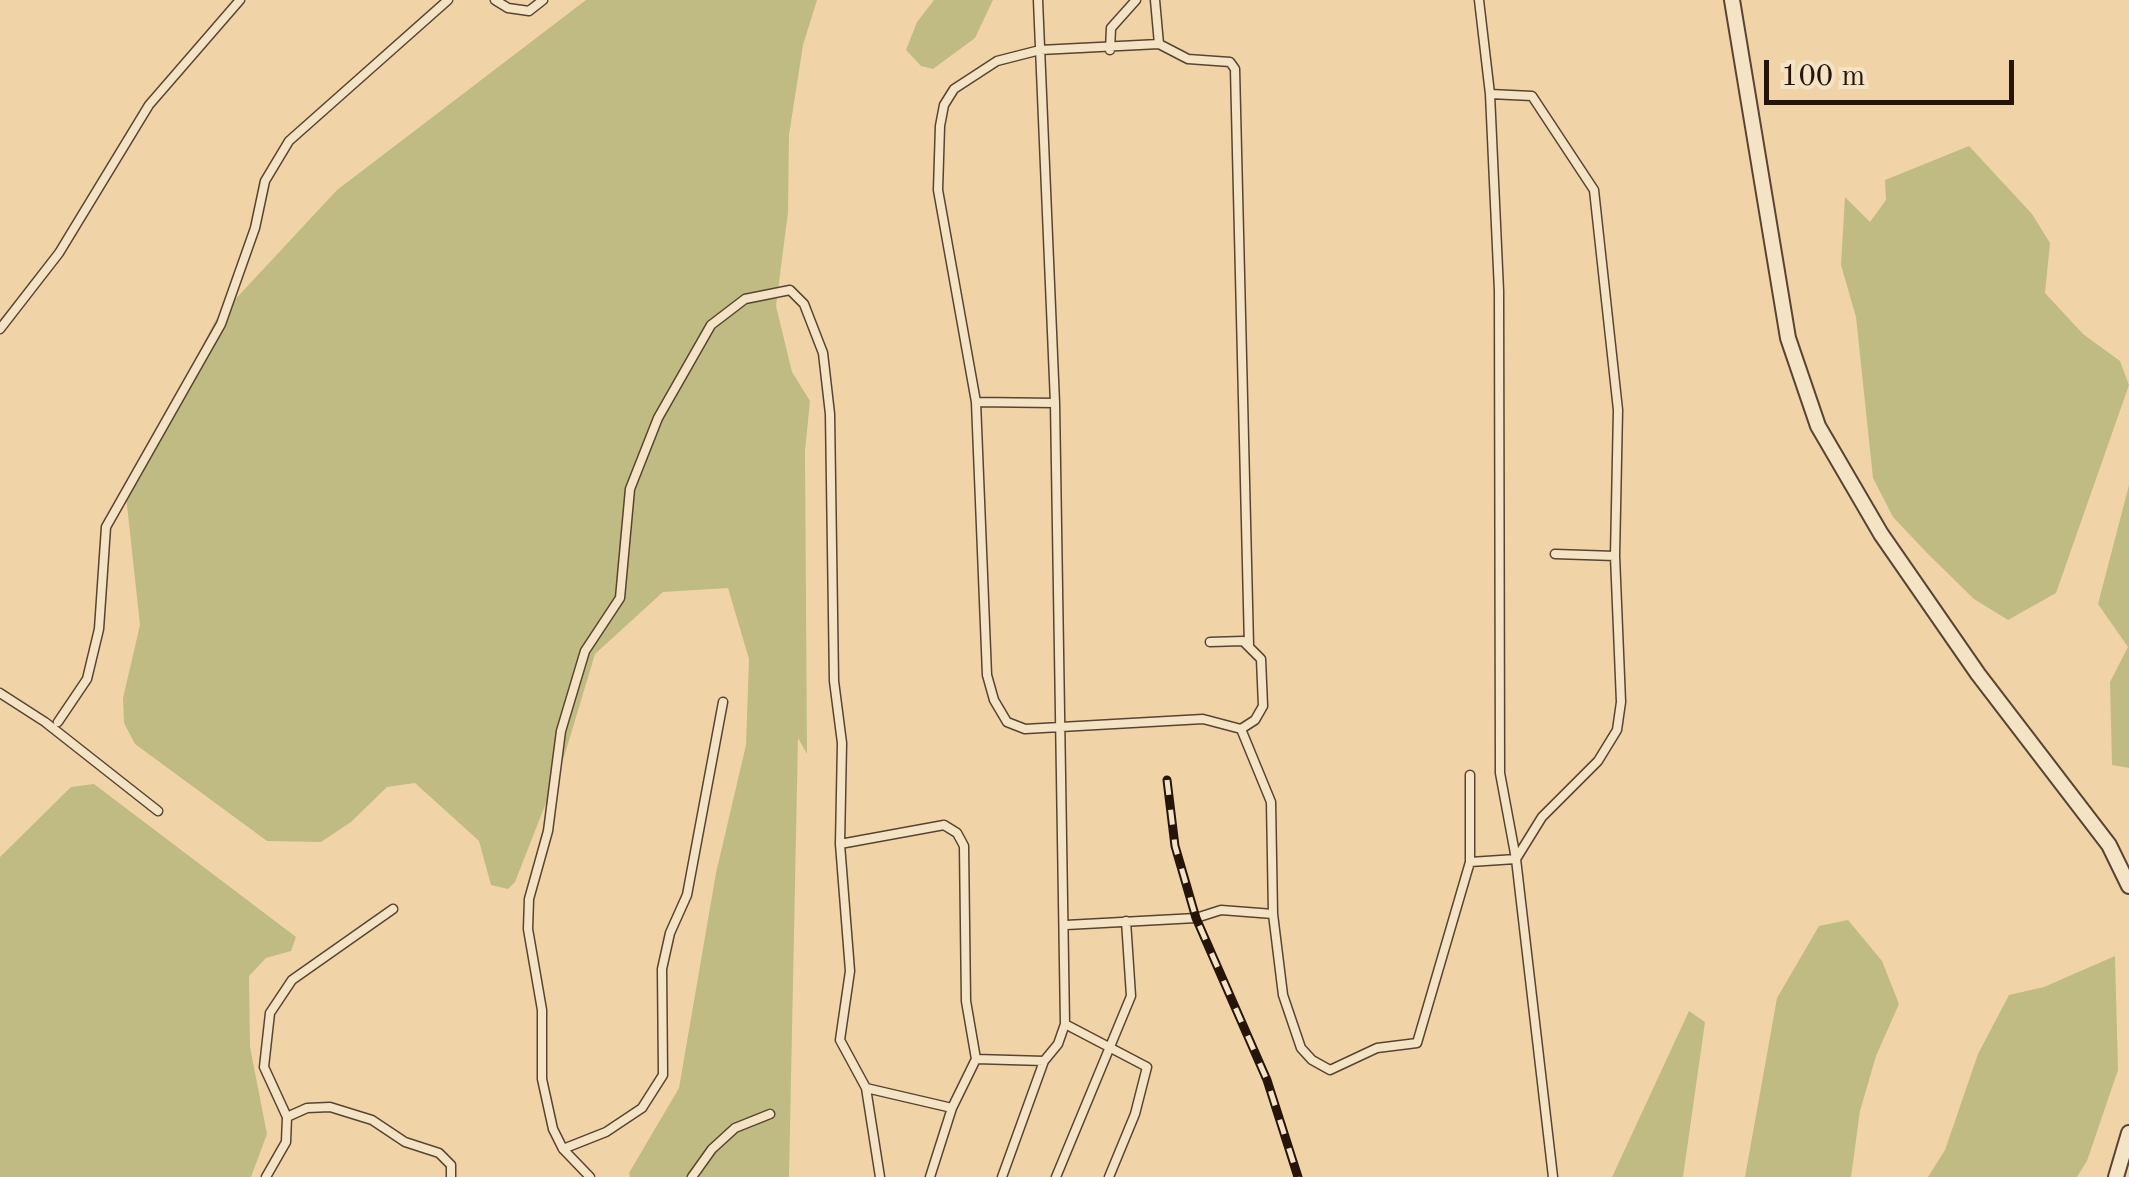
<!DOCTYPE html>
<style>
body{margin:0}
#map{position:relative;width:2129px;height:1177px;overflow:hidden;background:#f0d4a8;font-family:"Old Standard TT",serif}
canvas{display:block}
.scale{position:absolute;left:1764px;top:60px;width:250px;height:45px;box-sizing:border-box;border:5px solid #261408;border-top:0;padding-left:12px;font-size:30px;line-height:35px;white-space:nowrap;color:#261408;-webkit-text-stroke:8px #f5e3c6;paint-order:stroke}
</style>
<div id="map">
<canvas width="2129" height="1177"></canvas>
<div class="scale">100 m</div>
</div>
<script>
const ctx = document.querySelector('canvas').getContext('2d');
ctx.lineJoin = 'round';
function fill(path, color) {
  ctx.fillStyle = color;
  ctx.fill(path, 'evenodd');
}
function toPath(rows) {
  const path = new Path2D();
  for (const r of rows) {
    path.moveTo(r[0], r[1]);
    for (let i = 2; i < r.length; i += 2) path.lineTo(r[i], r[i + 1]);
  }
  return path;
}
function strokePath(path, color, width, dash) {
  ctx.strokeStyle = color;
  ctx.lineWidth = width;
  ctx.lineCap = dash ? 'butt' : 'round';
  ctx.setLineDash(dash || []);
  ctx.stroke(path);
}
fill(toPath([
 [586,0,817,0,803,45,789,135,788,212,776,306,792,372,810,401,805,451,807,754,798,738,789,1177,697,1177,734,1127,689,1177,630,1177,629,1173,679,1088,716,873,746,745,749,659,728,588,663,592,595,654,564,757,515,882,508,889,491,885,479,841,415,783,387,787,351,822,321,842,267,841,135,744,124,723,123,698,140,625,126,496,215,321,337,190],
 [934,0,993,0,975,38,933,69,921,66,906,50,917,22],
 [1969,146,2032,214,2050,243,2045,293,2083,334,2120,361,2129,385,2056,593,2008,620,1974,599,1927,553,1893,517,1873,478,1856,317,1841,265,1845,197,1870,222,1886,200,1885,180],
 [2129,485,2129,768,2112,765,2110,682,2128,647,2098,604],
 [94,784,296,937,291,951,266,958,249,976,250,1047,267,1134,251,1177,0,1177,0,857,71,787],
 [1848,920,1882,961,1899,1004,1876,1056,1860,1111,1851,1177,1745,1177,1777,998,1819,926],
 [2115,956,2118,1070,2087,1161,2077,1177,1928,1177,1945,1150,1978,1054,2009,995,2044,987],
 [1689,1011,1705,1022,1683,1177,1612,1177]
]), '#c0bb83');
const service = toPath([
 [495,0,508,8,529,11,543,0],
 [1155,0,1159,44],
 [1479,0,1490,94,1499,291,1500,773,1516,859,1553,1177],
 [1110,50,1111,28,1136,0],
 [1490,94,1532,96,1594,190,1618,410,1615,556],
 [0,329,59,253,149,105,240,0],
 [976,402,938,190,940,126,944,105,954,89,997,61,1040,50,1159,44,1188,59,1230,62,1235,69,1249,646],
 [1055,403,976,402,987,675,994,700,1007,722,1025,729,1203,719,1241,729,1271,802,1273,914],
 [1210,642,1243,641,1261,659,1263,706,1255,720,1241,729],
 [0,693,45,722,158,811],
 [723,702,687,895,670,933,662,969,663,1075,642,1108,606,1132,563,1149,553,1129,542,1079,542,1010,528,929,529,899,548,831,561,731,585,651,620,598,630,489,658,418,711,325,745,299,790,290,804,304,823,353,830,414,834,681,842,743,840,844],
 [58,722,87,679,99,629,106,527,221,324,255,228,265,181,289,141,448,0],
 [944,825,957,833,964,846,966,1001,976,1059,952,1108,866,1088,840,1040,850,971,840,844,944,825],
 [1470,862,1516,859,1542,817,1598,761,1617,730,1621,702,1615,556,1555,554],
 [1066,925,1196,918,1221,910,1273,914,1283,995,1301,1048,1312,1060,1330,1070,1377,1048,1417,1043,1470,862,1470,775],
 [1065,1024,1147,1067,1135,1114,1109,1177],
 [976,1059,1044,1061,1058,1044,1065,1024,1055,403,1038,0],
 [866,1088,880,1177],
 [287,1117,264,1067,270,1013,292,980,393,909],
 [563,1149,590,1177],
 [266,1177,286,1142,287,1117,307,1108,330,1107,372,1120,405,1142,439,1153,451,1165,451,1177],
 [692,1177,712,1149,735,1128,770,1114],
 [930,1177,952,1108],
 [1002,1177,1044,1061],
 [1056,1177,1131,996,1126,921]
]);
const minor = toPath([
 [1732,0,1788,338,1818,426,1881,534,1978,674,2109,845,2129,886],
 [2116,1177,2129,1133]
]);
strokePath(service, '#584430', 11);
strokePath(minor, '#584430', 18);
strokePath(service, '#f5e3c6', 8);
strokePath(minor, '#f5e3c6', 14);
const rail = toPath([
 [1167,780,1175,846,1196,918,1267,1080,1298,1177]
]);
strokePath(rail, '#261408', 9);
strokePath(rail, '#f5e3c6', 5, [15]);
</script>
